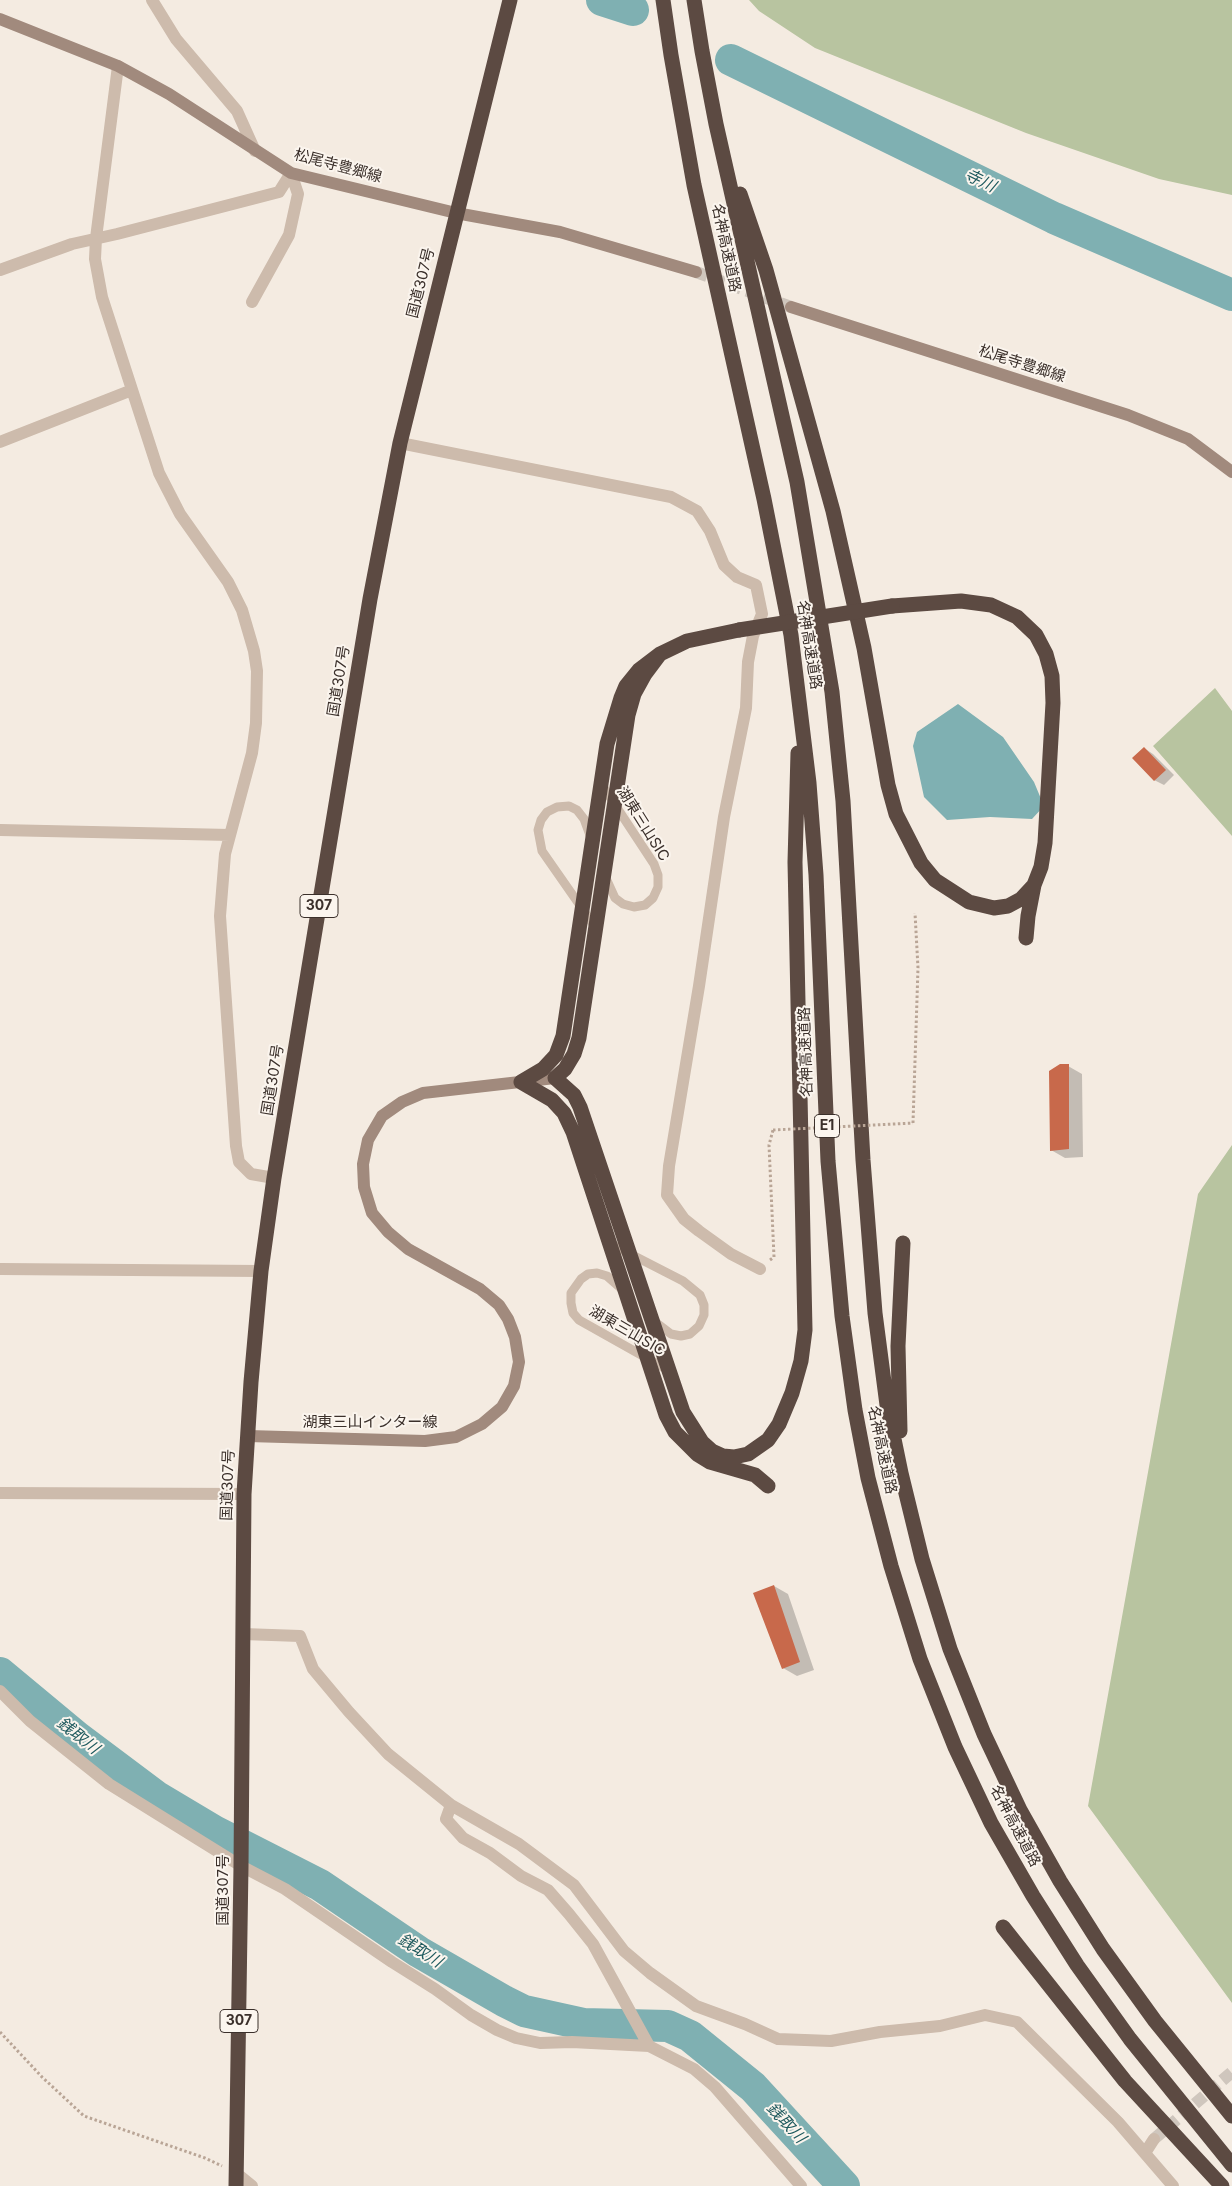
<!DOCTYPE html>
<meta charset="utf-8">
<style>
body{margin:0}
canvas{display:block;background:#f4ebe1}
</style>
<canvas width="1232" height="2186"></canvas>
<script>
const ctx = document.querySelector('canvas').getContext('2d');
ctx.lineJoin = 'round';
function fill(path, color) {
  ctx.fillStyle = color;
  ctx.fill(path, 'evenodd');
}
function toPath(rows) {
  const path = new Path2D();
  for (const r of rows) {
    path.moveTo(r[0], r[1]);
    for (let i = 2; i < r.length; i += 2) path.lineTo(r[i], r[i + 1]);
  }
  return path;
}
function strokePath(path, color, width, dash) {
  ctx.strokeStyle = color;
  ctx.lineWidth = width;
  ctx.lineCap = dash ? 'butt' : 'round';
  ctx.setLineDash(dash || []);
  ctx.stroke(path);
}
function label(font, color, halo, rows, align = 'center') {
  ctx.font = font + ' Inter,"Noto Sans JP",sans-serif';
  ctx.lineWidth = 4;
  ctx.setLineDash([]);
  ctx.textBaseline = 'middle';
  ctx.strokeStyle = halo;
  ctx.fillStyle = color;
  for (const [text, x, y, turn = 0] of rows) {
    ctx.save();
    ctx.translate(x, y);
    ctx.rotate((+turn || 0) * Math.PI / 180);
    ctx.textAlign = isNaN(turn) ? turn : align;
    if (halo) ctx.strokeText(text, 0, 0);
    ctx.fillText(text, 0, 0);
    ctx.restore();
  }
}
fill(toPath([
 [749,0,1232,0,1232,195,1159,179,1026,133,815,48,759,11],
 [1215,688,1232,711,1232,836,1153,746],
 [1232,1145,1232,2003,1088,1806,1198,1194]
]), '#b8c4a0');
fill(toPath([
 [958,704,1003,737,1034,782,1044,806,1032,819,990,817,947,820,924,797,913,746,917,732]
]), '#7fb0b2');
fill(toPath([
 [1144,748,1153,754,1174,775,1164,785,1154,780],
 [1068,1066,1082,1074,1083,1157,1065,1158,1051,1150],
 [774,1586,788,1594,814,1670,797,1676,783,1668]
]), '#0003');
strokePath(toPath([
 [602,0,633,10],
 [731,60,1054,218,1232,295],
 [0,1673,77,1737,157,1797,214,1831,320,1885,419,1952,504,2001,524,2011,583,2024,668,2026,690,2036,753,2087,844,2186]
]), '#7fb0b2', 32);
fill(toPath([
 [1144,747,1166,770,1154,781,1132,758],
 [1060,1064,1069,1064,1069,1149,1050,1151,1049,1071],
 [774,1585,800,1662,782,1669,753,1593]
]), '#c8694b');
strokePath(toPath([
 [1154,2139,1232,2072]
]), '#cfc6bd', 12, [12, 6]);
strokePath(toPath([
 [696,272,791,307]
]), '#cfc6bd', 12, [12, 6]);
strokePath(toPath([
 [913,1123,918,968,915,913],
 [770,1260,774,1257,769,1145,773,1130],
 [0,2032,42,2077,84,2116,205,2158,222,2166]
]), '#b9a596', 3, [2.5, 2.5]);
strokePath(toPath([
 [602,785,654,864,658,875,658,887,653,898,645,905,634,907,623,904,615,898,605,876],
 [591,838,584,819,577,810,569,806,557,807,547,812,541,820,538,830,542,851,595,927],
 [609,1243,683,1281,700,1295,704,1305,704,1315,699,1326,690,1334,681,1336,671,1334,654,1321],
 [623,1290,607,1276,597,1273,588,1274,581,1279,571,1293,571,1303,573,1313,579,1320,668,1370]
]), '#cdbbac', 9);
strokePath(toPath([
 [152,0,176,39,237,111,255,151],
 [118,66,96,238,95,259,102,297,159,473,180,514,228,582,242,610,254,651,257,671,256,723,252,753,225,854,220,916,236,1146,239,1162,251,1174,274,1178],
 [0,270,72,244,117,234,279,192,291,173],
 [252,302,289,235,298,194,291,173],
 [0,442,132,390],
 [400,443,671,497,697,511,710,531,724,565,737,577,756,585,762,614,753,636,748,662,746,708,724,817,699,986,669,1166,667,1195,684,1219,699,1231,731,1254,760,1269],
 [0,830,230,835],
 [0,1269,261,1271],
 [0,1493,244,1494],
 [243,1634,300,1636,313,1669,349,1712,388,1754,451,1805,519,1844,574,1885,624,1951,650,1973,696,2006,745,2024,778,2039,831,2041,880,2032,940,2026,985,2015,1017,2022,1118,2122,1173,2186],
 [0,1691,30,1721,109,1784,241,1866,285,1889,392,1962,435,1989,471,2015,497,2030,516,2038,540,2043,572,2042,649,2046,694,2069,715,2087,801,2186],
 [451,1805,446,1819,463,1838,490,1853,521,1876,548,1890,569,1914,593,1944,649,2046],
 [1145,2153,1154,2139],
 [236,2173,252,2186]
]), '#cdbbac', 12);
strokePath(toPath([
 [0,19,118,66,169,94,291,173,456,213,560,232,696,272],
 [791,307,1128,415,1188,439,1232,472],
 [248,1436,425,1441,456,1437,482,1424,502,1407,514,1386,519,1362,515,1337,508,1319,499,1305,480,1289,408,1249,388,1232,372,1213,364,1187,363,1164,368,1140,382,1116,402,1102,423,1093,555,1078]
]), '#a18a7d', 12);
strokePath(toPath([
 [663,0,671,55,694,185,764,499,791,635,809,783,816,875,828,1161,842,1316,855,1410,868,1478,891,1566,920,1659,955,1747,991,1823,1033,1896,1077,1965,1130,2039,1232,2165],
 [694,0,702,51,716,124,797,482,832,692,843,801,863,1160,875,1313,887,1405,901,1473,922,1559,950,1649,984,1734,1020,1810,1060,1881,1103,1949,1155,2021,1232,2116],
 [740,194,766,270,833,511,864,648,888,785,896,814,921,863,935,880,969,902,994,908,1008,906,1021,899,1034,885],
 [892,606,961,601,991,605,1017,617,1036,635,1046,654,1052,676,1053,703,1045,843,1041,867,1034,885,1028,916,1026,938],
 [660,654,645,674,634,694,628,715,579,1038,574,1054,565,1069,555,1078,574,1095,580,1107,683,1412,702,1442,712,1451,723,1456,734,1457,748,1454,768,1440,779,1424,792,1393,801,1361,805,1330,795,862,798,753],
 [521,1082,543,1069,556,1055,563,1036,607,744,621,698,626,686,639,670,660,654,687,641,739,630],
 [521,1082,552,1100,564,1113,573,1132,666,1415,675,1432,697,1454,710,1462,755,1475,768,1486],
 [900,1431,898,1346,903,1243],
 [1003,1927,1125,2081,1222,2186],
 [236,2186,241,1866,244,1494,251,1382,261,1271,274,1178,370,599,400,443,510,0]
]), '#5c4a42', 15);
strokePath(toPath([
 [773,1130,913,1123]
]), '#b9a596', 3, [2.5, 2.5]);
strokePath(toPath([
 [739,630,892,606]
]), '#5c4a42', 15);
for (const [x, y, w] of [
 [319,906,38],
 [827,1126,25],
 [239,2021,38]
]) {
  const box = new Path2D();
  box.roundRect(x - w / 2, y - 11.5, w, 23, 4);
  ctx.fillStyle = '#fbf5ee';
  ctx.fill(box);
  strokePath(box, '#3b302b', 1);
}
label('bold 14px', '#3b302b', null, [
 ["307",319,906],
 ["E1",827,1126],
 ["307",239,2021]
]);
label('15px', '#3b302b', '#fbf5ee', [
 ["松尾寺豊郷線",338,166,15],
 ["名神高速道路",726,248,78],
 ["国道307号",421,283,-76],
 ["松尾寺豊郷線",1022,364,18],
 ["名神高速道路",809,645,81],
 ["国道307号",339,681,-81],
 ["湖東三山SIC",643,824,58],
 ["名神高速道路",806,1052,-92],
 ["国道307号",273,1080,-81],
 ["湖東三山SIC",627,1331,30],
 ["湖東三山インター線",370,1422],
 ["名神高速道路",882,1450,78],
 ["国道307号",228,1485,-88],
 ["名神高速道路",1015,1826,62],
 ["国道307号",223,1890,-90]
]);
label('italic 16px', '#1f5a5e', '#fbf5ee', [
 ["寺川",980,181,26],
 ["銭取川",78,1736,38],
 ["銭取川",420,1951,32],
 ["銭取川",786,2123,47]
]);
</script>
